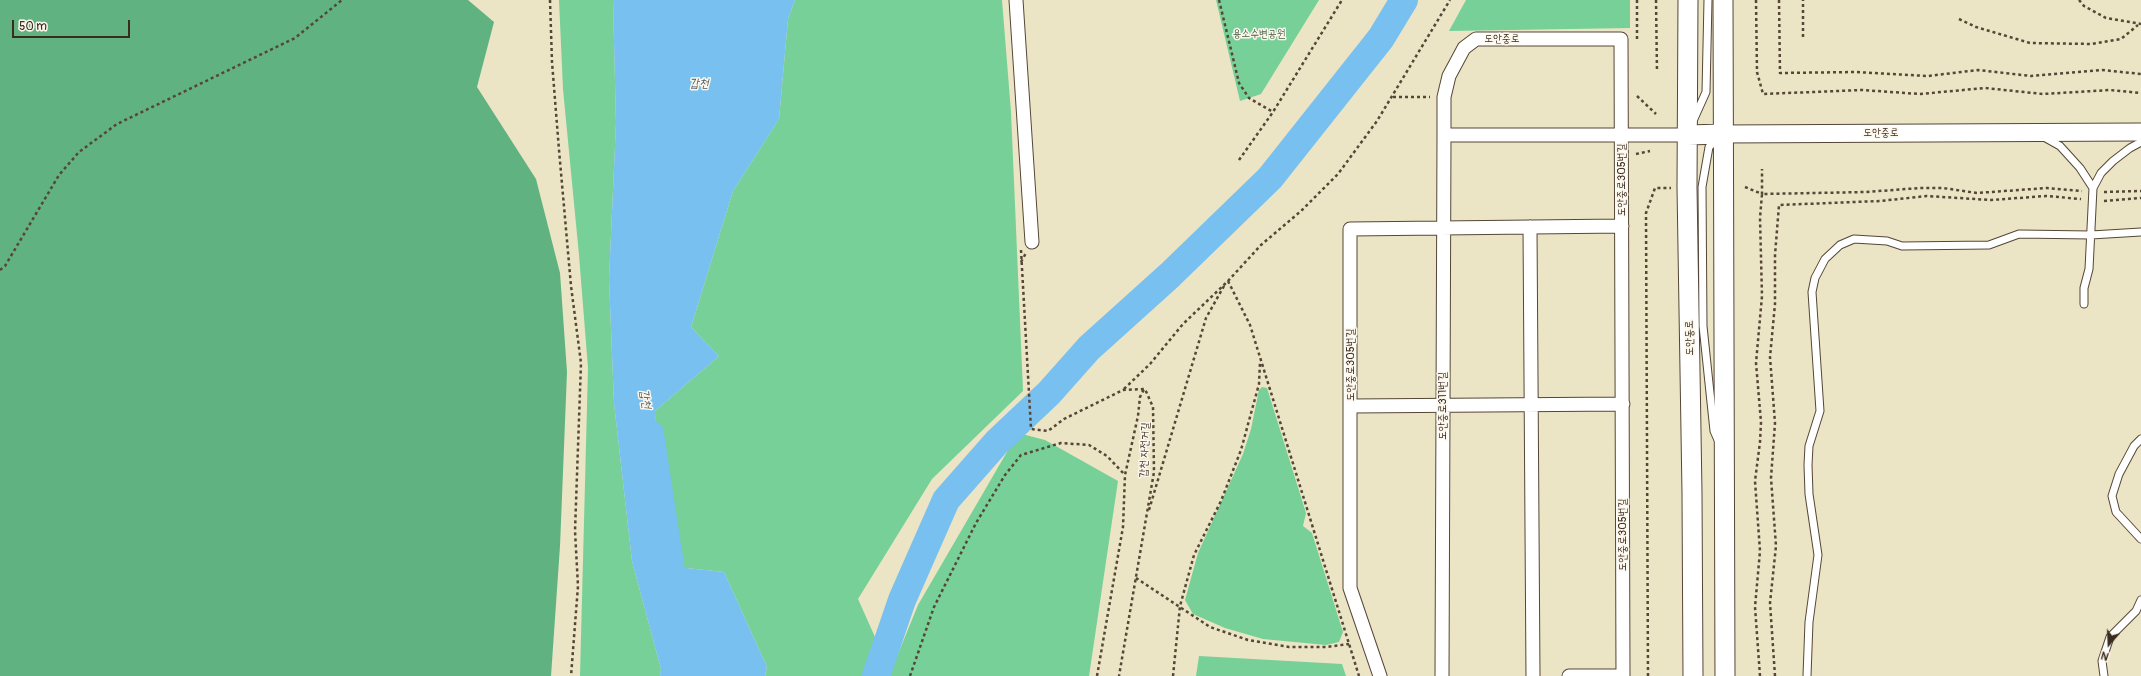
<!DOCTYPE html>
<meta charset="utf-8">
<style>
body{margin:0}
#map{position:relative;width:2141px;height:676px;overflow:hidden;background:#ebe4c5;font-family:Pangolin,sans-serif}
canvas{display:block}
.north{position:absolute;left:2089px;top:624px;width:40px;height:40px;-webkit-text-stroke:3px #fbf7ec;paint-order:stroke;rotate:199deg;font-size:11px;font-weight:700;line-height:16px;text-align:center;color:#3b2a1e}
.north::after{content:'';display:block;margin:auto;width:14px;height:18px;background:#3b2a1e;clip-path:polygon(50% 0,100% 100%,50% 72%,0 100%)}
.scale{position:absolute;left:12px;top:20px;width:118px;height:18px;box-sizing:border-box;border:2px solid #3b2a1e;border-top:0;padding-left:5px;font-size:12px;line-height:14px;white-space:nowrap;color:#3b2a1e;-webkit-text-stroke:3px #fbf7ec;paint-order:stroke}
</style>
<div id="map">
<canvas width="2141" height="676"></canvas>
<div class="north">N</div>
<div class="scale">50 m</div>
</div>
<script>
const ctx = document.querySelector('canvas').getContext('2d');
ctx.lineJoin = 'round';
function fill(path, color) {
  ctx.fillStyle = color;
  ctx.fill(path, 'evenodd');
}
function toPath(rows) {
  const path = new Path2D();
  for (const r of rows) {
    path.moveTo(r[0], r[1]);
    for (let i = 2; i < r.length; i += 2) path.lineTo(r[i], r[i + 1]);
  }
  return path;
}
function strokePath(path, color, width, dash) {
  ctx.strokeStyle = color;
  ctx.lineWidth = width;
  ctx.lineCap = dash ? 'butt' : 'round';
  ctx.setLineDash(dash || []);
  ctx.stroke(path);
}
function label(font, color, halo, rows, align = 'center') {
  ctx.font = font + ' Pangolin,"Poor Story",sans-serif';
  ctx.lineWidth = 3;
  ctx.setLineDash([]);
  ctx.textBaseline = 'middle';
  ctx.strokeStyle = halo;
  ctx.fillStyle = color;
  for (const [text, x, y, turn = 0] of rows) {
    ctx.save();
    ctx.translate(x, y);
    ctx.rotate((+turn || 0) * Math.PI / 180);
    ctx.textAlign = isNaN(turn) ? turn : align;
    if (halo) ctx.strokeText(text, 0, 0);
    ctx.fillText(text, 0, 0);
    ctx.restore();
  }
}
fill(toPath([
 [559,0,613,0,616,123,609,279,614,403,632,561,661,669,660,676,580,676,588,368,579,255,563,89],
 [795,0,1002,0,1011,112,1023,391,932,479,858,599,875,637,865,676,765,676,767,667,724,572,658,565,655,411,719,356,691,327,733,191,779,119,788,19],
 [1216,0,1319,0,1261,94,1240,101],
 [1466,0,1630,0,1630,28,1449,31],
 [1262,387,1267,388,1306,513,1303,526,1312,533,1343,632,1339,642,1326,645,1263,639,1225,628,1193,614,1185,600,1198,553,1243,454,1251,429,1259,390],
 [1018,433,1045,440,1118,481,1089,676,889,676,918,605],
 [1199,656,1342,664,1346,676,1196,676]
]), '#76d097');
fill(toPath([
 [0,0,468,0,494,22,477,87,536,179,560,273,567,372,560,546,551,676,0,676]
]), '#60b280');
fill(toPath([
 [613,0,795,0,788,19,779,119,733,191,691,327,719,356,655,411,658,565,724,572,767,667,765,676,660,676,661,669,632,561,614,403,609,279,616,123]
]), '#77c0f0');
strokePath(toPath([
 [650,434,687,676],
 [876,676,902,600,946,500,997,442,1049,393,1089,348,1170,275,1270,178,1381,38,1404,0]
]), '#77c0f0', 28);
const service = toPath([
 [1693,121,1706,92,1708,0],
 [2044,137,2060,146,2080,168,2093,188],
 [1718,138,1709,147,1702,187,1703,326,1714,431,1718,440],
 [2084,304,2084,288,2089,269,2093,188,2101,173,2113,161,2130,148,2141,142],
 [2141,439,2134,446,2119,474,2112,496,2116,512,2141,539],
 [1807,676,1809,622,1818,555,1809,494,1808,465,1809,446,1820,411,1812,292,1815,278,1825,259,1840,245,1854,239,1887,241,1902,246,1989,245,2019,234,2091,235,2141,232],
 [2104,676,2102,661,2110,637,2136,611,2141,600]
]);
const minor = toPath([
 [1016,0,1032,242],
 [1444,135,1688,135],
 [1530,227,1533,676],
 [1351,406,1623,404],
 [1380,676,1350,588,1350,229,1622,226],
 [1442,676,1444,135,1444,97,1449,76,1464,48,1476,39,1621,39,1623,676],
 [1569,676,1623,676]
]);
const tertiary = toPath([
 [1722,134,2141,132]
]);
const secondary = toPath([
 [1688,0,1687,187,1692,493,1693,676],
 [1723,0,1725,676],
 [1688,135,1722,134]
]);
strokePath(service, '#554637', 9);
strokePath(minor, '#554637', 15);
strokePath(tertiary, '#554637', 19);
strokePath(secondary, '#554637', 21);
strokePath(toPath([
 [550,0,552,62,559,150,571,286,581,363,575,531,578,586,571,676],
 [1219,0,1239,83,1249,98,1273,112],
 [1637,0,1637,41],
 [1656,0,1657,72],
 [1756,0,1757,72,1763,94,1862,90,1920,94,1985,88,2043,94,2110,90,2141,93],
 [1779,0,1780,73,1856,72,1928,76,1978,70,2031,76,2102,70,2141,74],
 [2079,0,2084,6,2106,18,2141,24],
 [1959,19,1976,27,2030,43,2092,44,2121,39,2138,25],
 [1803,37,1803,0],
 [1637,96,1656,114],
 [1393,97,1430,97],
 [1636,154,1650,151],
 [1239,160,1273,112,1342,0],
 [1745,187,1762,194,1762,169],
 [2104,192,2141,191],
 [2104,201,2141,198],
 [1021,250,1031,429,1048,431,1064,419,1123,390,1145,389,1153,407,1154,472,1119,676],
 [1021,262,1026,253],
 [0,270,5,266,59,175,79,152,117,124,295,38,342,0],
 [1228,281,1250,325,1359,676],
 [1124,389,1150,364,1183,324,1228,281,1261,245,1301,211,1338,174,1377,121,1450,0],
 [1149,510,1206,318,1224,286],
 [1136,578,1210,627,1248,640,1289,647,1326,647,1349,644],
 [910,676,934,607,976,523,1005,475,1021,455,1061,443,1089,445,1107,456,1125,475],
 [1097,676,1123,527,1125,475,1138,416,1140,397,1144,389],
 [1173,676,1180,606,1194,555,1221,501,1241,450,1259,384,1260,362],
 [1648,676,1646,213,1655,188,1671,188],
 [1760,676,1755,607,1760,551,1755,481,1760,442,1761,422,1756,363,1762,296,1760,218,1762,194,1866,192,1920,188,1943,188,1977,193,2047,188,2082,191],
 [1775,676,1770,603,1776,546,1771,478,1775,423,1770,357,1775,304,1775,255,1779,205,1880,201,1927,196,1991,200,2046,196,2081,199]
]), '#554637', 2.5, [3, 3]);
strokePath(service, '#fff', 7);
strokePath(minor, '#fff', 13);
strokePath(tertiary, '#fff', 17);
strokePath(secondary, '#fff', 19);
label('11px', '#4d5c42', '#fbf7ec', [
 ["용소수변공원",1259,34]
]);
label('11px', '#3b2a1e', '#fbf7ec', [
 ["도안중로",1502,39],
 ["도안중로",1881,133],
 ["도안중로305번길",1622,180,-90],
 ["도안동로",1690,338,-91],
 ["도안중로305번길",1351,365,-90],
 ["도안중로311번길",1443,406,-90],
 ["갑천 자전거길",1145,450,-88],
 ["도안중로305번길",1623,535,-90]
]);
label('italic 12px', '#4d575d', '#fbf7ec', [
 ["갑천",699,84],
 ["갑천",645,399,81]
]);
</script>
